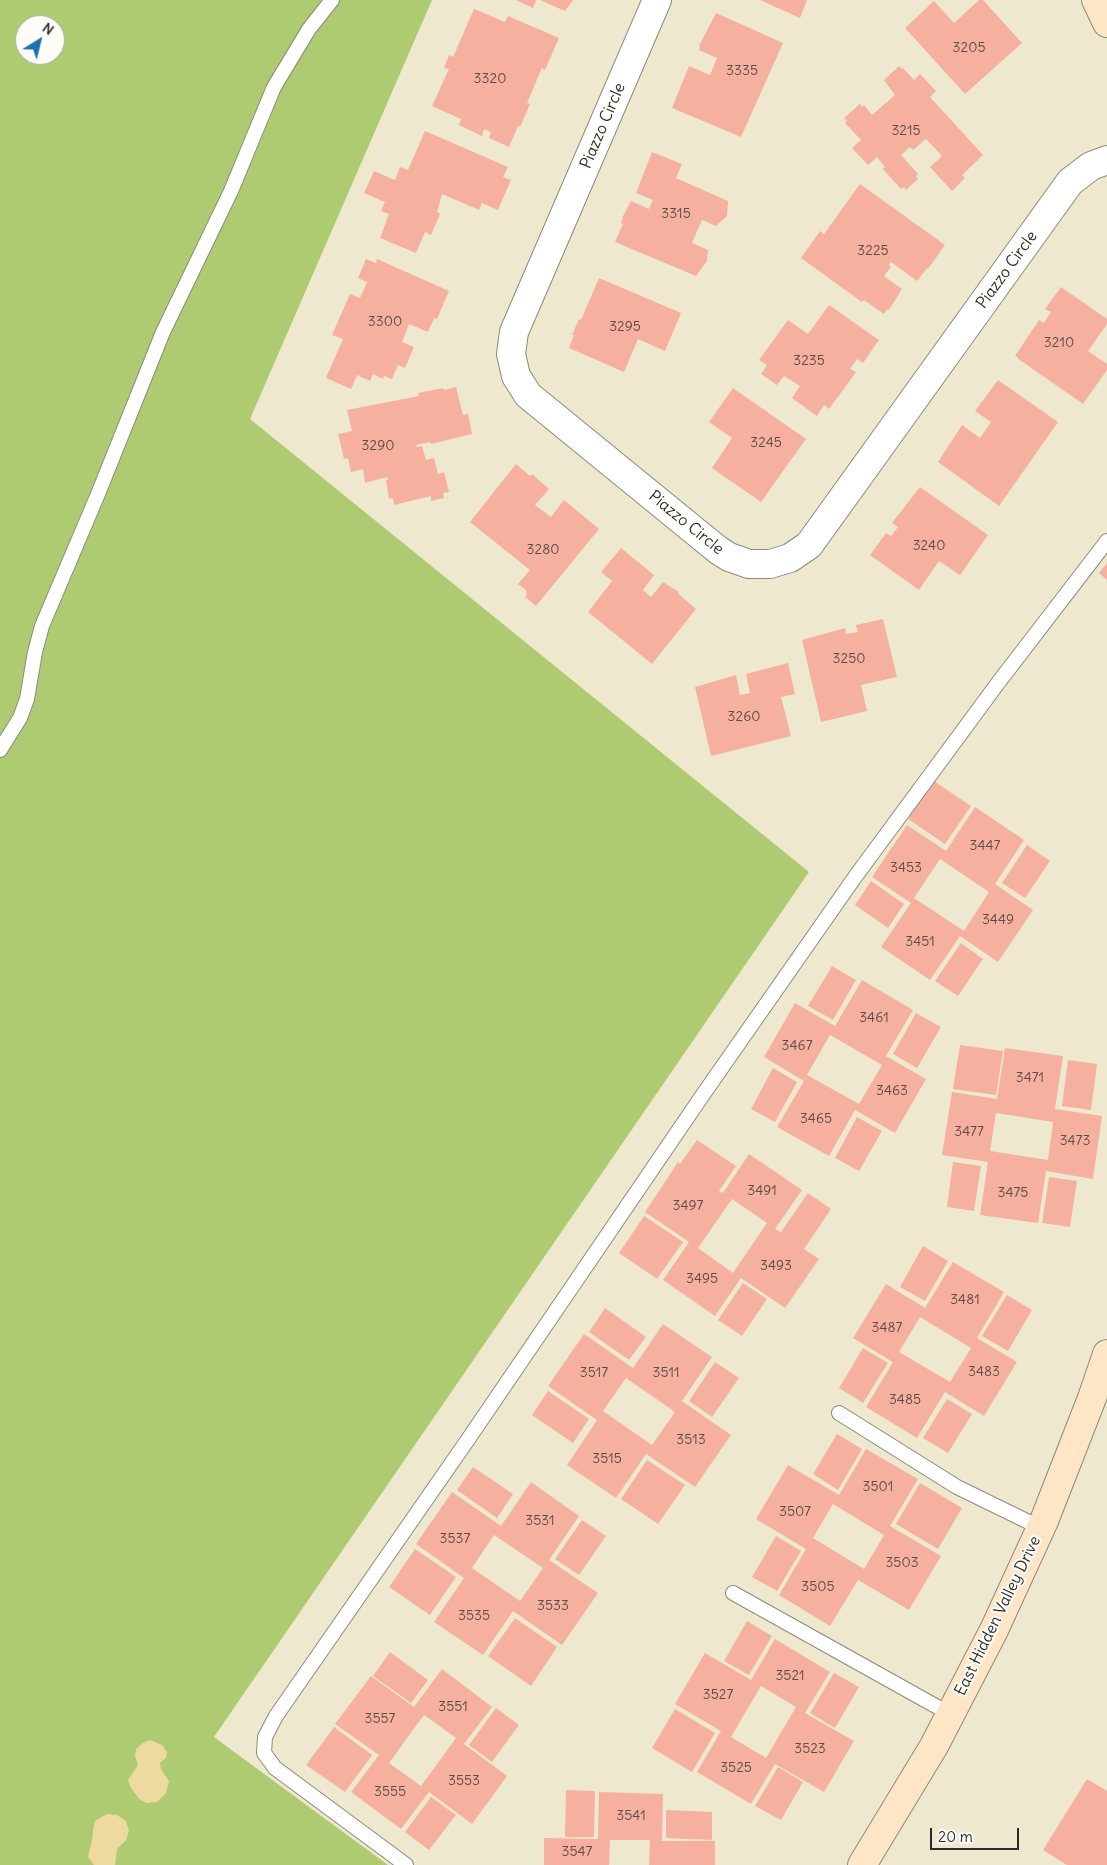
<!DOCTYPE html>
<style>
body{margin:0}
#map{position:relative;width:1107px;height:1865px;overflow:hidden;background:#eee9ce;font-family:Delius,sans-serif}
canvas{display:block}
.north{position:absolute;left:15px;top:15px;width:50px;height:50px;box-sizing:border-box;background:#fdfcf7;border:1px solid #a9a8a5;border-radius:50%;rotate:36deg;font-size:14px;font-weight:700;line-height:20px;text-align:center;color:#2b2b2b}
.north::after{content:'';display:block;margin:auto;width:18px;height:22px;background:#1f6fb2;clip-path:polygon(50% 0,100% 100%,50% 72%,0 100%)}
.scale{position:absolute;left:930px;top:1828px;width:89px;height:22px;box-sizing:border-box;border:2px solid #2b2b2b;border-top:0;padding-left:6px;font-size:15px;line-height:18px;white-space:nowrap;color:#2b2b2b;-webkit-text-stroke:4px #fdfcf7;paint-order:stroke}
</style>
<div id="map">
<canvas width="1107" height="1865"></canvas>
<div class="north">N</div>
<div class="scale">20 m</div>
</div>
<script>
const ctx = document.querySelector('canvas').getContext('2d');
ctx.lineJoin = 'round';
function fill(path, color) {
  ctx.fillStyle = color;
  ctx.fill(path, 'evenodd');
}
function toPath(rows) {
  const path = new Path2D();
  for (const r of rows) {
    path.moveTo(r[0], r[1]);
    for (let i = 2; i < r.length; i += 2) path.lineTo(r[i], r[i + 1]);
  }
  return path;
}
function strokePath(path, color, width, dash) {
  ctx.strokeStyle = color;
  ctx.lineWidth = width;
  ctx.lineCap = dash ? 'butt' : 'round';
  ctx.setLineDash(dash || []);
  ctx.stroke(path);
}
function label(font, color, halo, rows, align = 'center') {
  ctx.font = font + ' Delius,sans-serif';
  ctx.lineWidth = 4;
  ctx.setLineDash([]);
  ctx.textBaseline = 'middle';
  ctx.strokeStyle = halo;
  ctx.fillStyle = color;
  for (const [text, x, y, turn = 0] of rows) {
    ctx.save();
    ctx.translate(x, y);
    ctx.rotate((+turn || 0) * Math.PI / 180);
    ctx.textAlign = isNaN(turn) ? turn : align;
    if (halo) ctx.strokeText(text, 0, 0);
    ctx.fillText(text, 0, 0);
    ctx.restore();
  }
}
fill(toPath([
 [0,0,432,0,250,419,809,872,214,1737,388,1865,0,1865],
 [25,25,55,25,55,55,25,55]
]), '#aecb71');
fill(toPath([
 [150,1740,162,1745,167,1752,166,1758,160,1763,161,1769,169,1781,166,1793,157,1802,147,1803,140,1800,131,1788,128,1780,138,1765,135,1756,136,1749,143,1743],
 [107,1814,117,1815,126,1821,129,1831,126,1840,117,1849,115,1865,94,1865,88,1857,92,1840,93,1830,95,1821]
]), '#eeda9e');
fill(toPath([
 [516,0,536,0,533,8],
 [540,0,573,0,565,11],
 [760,0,807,0,800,18],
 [979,0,983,0,1022,43,965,94,905,28,934,1,954,23],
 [474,9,505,22,508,16,559,38,545,70,542,68,527,103,530,104,520,127,518,126,509,147,489,138,491,132,484,129,482,136,459,125,461,119,432,106,449,69,444,68,449,55,453,57],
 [716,13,783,43,741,137,672,108,689,66,710,75,717,58,699,50,700,47,699,46],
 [899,66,902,69,903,68,914,80,920,74,936,91,930,97,983,155,962,175,965,178,952,191,930,167,942,156,926,139,913,150,910,147,901,155,918,174,916,176,918,179,906,190,904,187,901,189,883,169,885,167,877,157,868,165,852,148,861,140,845,123,847,121,844,118,860,104,862,107,864,105,872,115,895,95,884,80],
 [425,131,508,167,503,177,511,180,498,210,482,203,479,210,442,194,437,212,440,214,431,235,425,232,416,253,380,238,389,214,381,211,385,202,364,193,374,171,395,180,400,167,408,170],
 [652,152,682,164,676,178,728,201,727,216,716,226,702,220,692,243,708,250,707,261,696,276,615,242,623,224,621,223,623,218,622,218,631,201,649,209,653,200,636,193],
 [860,184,945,245,928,269,927,268,917,281,891,262,889,265,891,267,884,276,902,289,889,310,887,309,884,314,864,300,862,302,801,258,820,231,824,234],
 [366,259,376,263,377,259,449,291,437,319,434,318,428,332,409,324,402,342,414,347,405,368,398,365,392,379,384,376,383,379,373,374,370,381,357,375,351,389,326,378,343,339,332,335,350,294,360,298,367,282,358,278],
 [599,278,681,313,665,351,638,339,624,372,569,348,574,335,572,335,579,319,581,320],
 [1061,287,1107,319,1107,324,1088,351,1107,364,1107,370,1083,404,1017,358,1018,357,1015,356,1039,320,1044,323,1051,312,1045,309],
 [829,305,879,340,863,363,857,359,850,369,856,372,829,409,824,405,817,416,792,398,800,386,784,376,777,385,761,374,767,365,759,360,788,320,808,334],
 [998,380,1058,422,999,506,938,462,962,425,980,438,991,422,975,411],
 [456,387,463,415,468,414,472,434,431,444,430,442,416,445,417,447,422,446,426,460,434,458,438,474,444,472,449,492,443,493,444,498,431,501,431,496,394,505,393,498,389,499,386,480,388,480,387,477,365,483,363,469,351,472,348,458,344,459,338,434,352,431,347,410,419,396,418,393,443,388,444,390],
 [733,388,806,439,761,502,712,468,732,438,709,422],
 [516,464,530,476,532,474,549,489,535,505,551,517,564,500,599,529,536,606,525,597,527,595,526,590,518,584,530,570,470,522],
 [920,487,988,535,960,575,939,561,919,590,870,555,886,533,891,536,898,527,892,523],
 [621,548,654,575,643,590,651,597,663,582,679,592,678,593,682,597,696,609,652,664,588,612,612,581,601,572],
 [1107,563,1107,580,1099,573],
 [883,619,897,677,861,685,867,711,821,722,802,640,845,628,846,634,858,632,856,625],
 [788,663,795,694,781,697,791,736,711,756,695,687,736,675,740,695,750,693,746,674],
 [934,781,971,806,945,844,908,819],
 [975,807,1024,840,995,884,1033,910,998,962,960,936,930,980,881,947,911,903,872,877,907,825,946,851],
 [940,859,989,892,964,931,914,898],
 [1027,845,1050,861,1025,898,1002,883],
 [871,881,904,904,888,928,855,905],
 [961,943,983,959,958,996,935,981],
 [832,966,856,980,833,1020,808,1006],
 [862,980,913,1010,886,1056,926,1079,895,1133,855,1110,829,1156,777,1127,804,1081,764,1057,795,1003,835,1026],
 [830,1035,882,1065,859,1104,807,1075],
 [916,1013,941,1027,917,1068,893,1054],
 [960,1045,1003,1051,996,1095,953,1089],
 [1005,1048,1063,1056,1055,1109,1102,1116,1093,1179,1046,1171,1038,1223,980,1215,988,1162,942,1155,952,1092,997,1099],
 [996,1113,1053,1122,1048,1160,990,1151],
 [1068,1060,1097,1064,1091,1110,1062,1106],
 [773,1068,797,1082,775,1122,751,1109],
 [857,1117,882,1131,859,1171,835,1158],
 [697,1140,736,1166,719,1191,723,1193,749,1154,802,1190,775,1229,781,1232,808,1193,831,1209,804,1249,819,1259,785,1308,741,1278,715,1316,663,1280,689,1242,645,1212,678,1162,680,1164],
 [732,1199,767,1223,733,1273,698,1248],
 [953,1162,981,1166,974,1211,947,1207],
 [1049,1177,1077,1181,1070,1227,1042,1223],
 [644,1216,683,1242,657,1279,619,1253],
 [923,1246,948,1261,925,1301,900,1287],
 [953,1262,1004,1292,977,1338,1017,1362,984,1416,945,1392,917,1438,866,1407,893,1362,853,1338,886,1284,925,1308],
 [920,1317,971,1348,950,1382,899,1352],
 [743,1283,767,1299,742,1336,718,1320],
 [1007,1295,1032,1310,1008,1351,982,1336],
 [605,1308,646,1337,629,1360,589,1332],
 [663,1324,712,1357,682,1401,731,1435,695,1487,646,1454,616,1498,567,1465,597,1420,548,1386,584,1334,633,1368],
 [626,1378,675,1412,652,1445,603,1411],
 [863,1348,888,1363,863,1403,839,1388],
 [715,1362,739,1378,712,1417,689,1401],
 [548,1391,589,1419,573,1443,532,1415],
 [947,1399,972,1414,948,1453,923,1438],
 [837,1434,862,1449,838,1490,813,1474],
 [866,1449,918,1479,890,1526,941,1556,909,1610,858,1580,830,1626,779,1595,806,1549,756,1519,788,1465,839,1495],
 [833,1504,884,1535,864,1569,813,1538],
 [647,1460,685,1485,658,1524,621,1499],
 [473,1467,513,1494,497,1518,457,1490],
 [531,1482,579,1516,549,1560,598,1593,562,1645,513,1611,483,1655,434,1622,464,1578,416,1544,452,1492,501,1526],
 [494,1535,543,1568,520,1601,472,1568],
 [920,1483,962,1508,938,1549,896,1524],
 [582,1520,606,1536,579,1575,555,1559],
 [776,1536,801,1551,777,1591,752,1577],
 [415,1549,456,1577,430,1615,389,1587],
 [515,1618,557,1647,531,1686,488,1656],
 [747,1621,772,1636,749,1675,724,1661],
 [775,1639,830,1672,805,1713,854,1741,824,1792,775,1764,751,1804,697,1772,721,1731,675,1704,705,1653,751,1680],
 [761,1686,796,1707,766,1758,731,1737],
 [390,1652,428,1680,411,1703,373,1676],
 [442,1669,492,1707,464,1744,507,1776,472,1824,429,1792,401,1829,351,1792,379,1755,335,1724,371,1676,414,1707],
 [424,1715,456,1738,421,1786,389,1763],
 [834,1673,859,1687,835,1728,810,1713],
 [496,1708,519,1725,492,1762,469,1745],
 [675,1709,715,1733,692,1772,652,1748],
 [334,1727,372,1755,345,1792,306,1765],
 [778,1767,803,1782,781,1820,755,1806],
 [1087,1779,1107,1791,1107,1865,1067,1865,1043,1850],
 [566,1790,595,1791,594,1837,565,1837],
 [599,1792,663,1794,662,1841,715,1841,715,1865,649,1865,650,1840,610,1840,609,1865,544,1865,544,1838,598,1839],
 [431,1797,456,1815,429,1850,405,1832],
 [666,1810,712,1812,712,1840,666,1838]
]), '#f6b09f');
const lane = toPath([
 [0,750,20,718,27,699,35,652,42,626,98,494,163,332,231,191,274,87,309,29,332,0],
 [839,1413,957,1487,1041,1528],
 [733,1593,950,1714],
 [406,1865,275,1768,264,1753,265,1737,276,1716,469,1438,702,1096,855,877,998,683,1107,541]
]);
const street = toPath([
 [657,0,514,332,511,354,516,376,528,395,718,550,729,557,749,564,770,564,790,558,809,545,1070,182,1091,166,1107,160]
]);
const secondary = toPath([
 [1096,0,1107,23],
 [862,1865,934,1746,994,1630,1044,1521,1092,1398,1107,1354]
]);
strokePath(lane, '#8c8a7c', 16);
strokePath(street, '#8c8a7c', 30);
strokePath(secondary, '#8c8a7c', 30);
strokePath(lane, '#fff', 14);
strokePath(street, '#fff', 28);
strokePath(secondary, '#fde5c5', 28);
label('14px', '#5e4c48', null, [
 ["3205",969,48],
 ["3335",742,71],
 ["3320",490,79],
 ["3215",906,131],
 ["3315",676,214],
 ["3225",873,251],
 ["3300",385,322],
 ["3295",625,327],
 ["3210",1059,343],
 ["3235",809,361],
 ["3245",766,443],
 ["3290",378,446],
 ["3240",929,546],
 ["3280",543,550],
 ["3250",849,659],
 ["3260",744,717],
 ["3447",985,846],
 ["3453",906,868],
 ["3449",998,920],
 ["3451",920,942],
 ["3461",874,1018],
 ["3467",797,1046],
 ["3471",1030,1078],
 ["3463",892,1091],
 ["3465",816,1119],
 ["3477",969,1132],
 ["3473",1075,1141],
 ["3491",762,1191],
 ["3475",1013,1193],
 ["3497",688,1206],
 ["3493",776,1266],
 ["3495",702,1279],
 ["3481",965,1300],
 ["3487",887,1328],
 ["3483",984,1372],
 ["3517",594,1373],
 ["3511",666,1373],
 ["3485",905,1400],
 ["3513",691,1440],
 ["3515",607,1459],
 ["3501",878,1487],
 ["3507",795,1512],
 ["3531",540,1521],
 ["3537",455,1539],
 ["3503",902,1563],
 ["3505",818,1587],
 ["3533",553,1606],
 ["3535",474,1616],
 ["3521",790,1676],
 ["3527",718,1695],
 ["3551",453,1707],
 ["3557",380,1719],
 ["3523",810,1749],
 ["3525",736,1768],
 ["3553",464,1781],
 ["3555",390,1792],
 ["3541",631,1816],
 ["3547",577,1852]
]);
label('16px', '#2b2b2b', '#fdfcf7', [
 ["Piazzo Circle",603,126,-67],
 ["Piazzo Circle",1007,270,-54],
 ["Piazzo Circle",686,523,39],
 ["East Hidden Valley Drive",998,1616,-64]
]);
</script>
